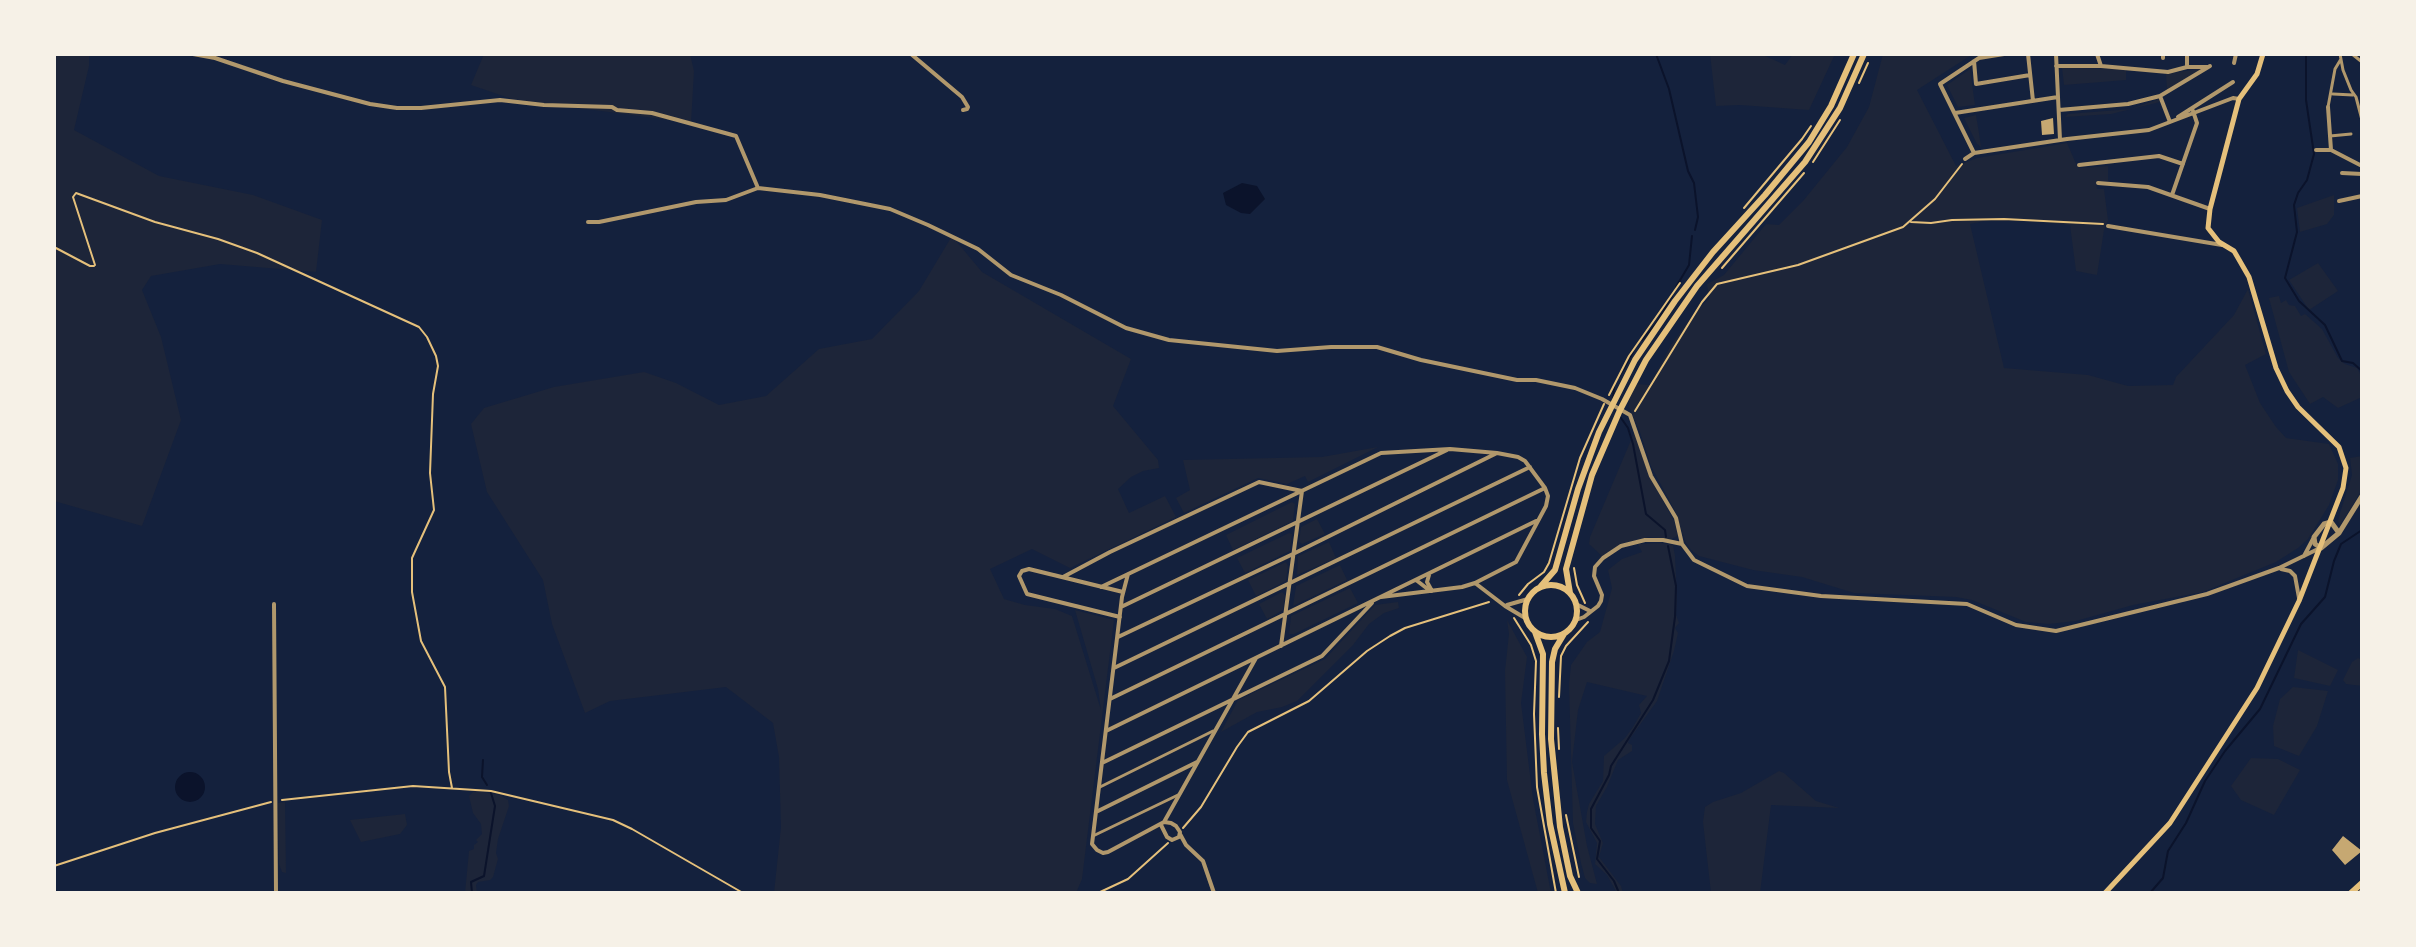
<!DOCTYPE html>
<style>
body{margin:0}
#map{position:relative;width:2416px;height:947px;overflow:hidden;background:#14213d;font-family:"Golos Text",sans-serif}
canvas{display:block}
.frame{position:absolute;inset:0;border:56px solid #f6f1e7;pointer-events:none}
</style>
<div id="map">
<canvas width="2416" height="947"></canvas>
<div class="frame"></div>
</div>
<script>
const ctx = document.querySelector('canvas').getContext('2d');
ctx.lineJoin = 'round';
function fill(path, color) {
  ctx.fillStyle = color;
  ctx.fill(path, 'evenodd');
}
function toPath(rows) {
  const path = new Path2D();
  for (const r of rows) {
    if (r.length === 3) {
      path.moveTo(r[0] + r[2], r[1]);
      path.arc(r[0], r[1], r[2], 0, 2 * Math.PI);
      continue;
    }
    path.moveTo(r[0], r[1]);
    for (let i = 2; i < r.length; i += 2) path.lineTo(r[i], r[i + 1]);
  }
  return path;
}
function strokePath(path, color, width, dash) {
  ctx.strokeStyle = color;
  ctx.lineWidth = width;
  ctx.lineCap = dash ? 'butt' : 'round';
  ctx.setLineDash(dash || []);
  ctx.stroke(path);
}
fill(toPath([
 [54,54,89,54,89,66,74,130,159,176,253,195,322,220,316,272,220,264,151,276,142,290,161,337,181,420,142,526,54,501],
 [484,54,690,54,694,71,691,123,512,99,471,85],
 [1710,54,1761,54,1785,65,1793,54,1835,54,1809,110,1740,105,1716,106],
 [1883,54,1973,54,1917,90,1956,166,1977,158,2067,143,2077,166,2080,168,2108,166,2108,181,2096,182,2097,189,2104,189,2108,220,2104,230,2097,275,2076,271,2070,225,2033,221,1984,221,1970,224,2004,368,2088,375,2128,386,2173,385,2176,377,2234,315,2248,289,2266,354,2245,365,2260,403,2276,427,2286,438,2329,444,2338,464,2338,480,2329,505,2308,539,2298,548,2276,562,2203,592,2133,605,2076,621,2049,624,2026,622,1972,600,1956,597,1854,593,1802,577,1753,570,1699,556,1691,550,1686,543,1674,509,1651,466,1640,432,1629,407,1630,397,1636,384,1650,385,1671,345,1696,311,1709,299,1707,284,1724,275,1766,224,1779,225,1803,201,1847,147,1869,107],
 [2062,68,2126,69,2126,80,2064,85],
 [2205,68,2175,85,2167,89,2166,74],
 [1970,69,1975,105,1958,107,1947,85],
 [2159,99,2160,102,2111,114,2065,117,2068,114,2131,109],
 [1976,115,1979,133,1981,147,1977,144,1964,118],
 [2334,195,2334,215,2327,224,2300,232,2297,208],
 [952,236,982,272,1131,359,1113,406,1158,460,1159,468,1143,471,1131,477,1118,489,1129,513,1165,496,1176,517,1070,568,1032,549,990,569,1004,599,1025,605,1055,609,1072,616,1101,710,1098,689,1075,610,1114,620,1082,879,1076,893,774,893,781,827,779,757,773,723,726,687,610,701,585,713,552,624,543,580,487,492,471,424,484,408,554,387,644,372,676,383,719,405,766,396,819,349,872,339,919,291],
 [2318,263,2338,291,2309,310,2289,280],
 [2279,296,2281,303,2286,300,2289,305,2295,306,2301,316,2305,314,2322,329,2338,358,2345,364,2357,368,2362,377,2362,397,2338,408,2323,397,2310,404,2289,372,2269,298],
 [1634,433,1650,477,1674,521,1678,536,1671,539,1649,537,1621,544,1602,556,1589,544,1590,537],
 [1378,447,1308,482,1305,476,1287,484,1258,478,1184,513,1176,498,1190,490,1183,460,1322,457],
 [2362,456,2362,490,2340,525,2338,521,2340,513,2352,475,2350,458],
 [1292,502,1295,504,1293,521,1233,550,1226,535],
 [1317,519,1325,534,1302,544,1299,542,1301,527],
 [1289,533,1292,534,1290,551,1245,573,1237,558],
 [1329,542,1336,558,1297,575,1298,556],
 [1661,543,1673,545,1675,556,1677,597,1676,615,1679,623,1675,628,1678,633,1674,651,1657,701,1629,740,1628,743,1632,745,1632,751,1618,760,1607,787,1596,806,1595,824,1603,843,1599,857,1621,886,1623,893,1617,893,1607,875,1595,864,1597,843,1586,822,1587,812,1589,804,1603,781,1604,756,1625,738,1633,727,1641,713,1639,705,1647,696,1587,682,1578,710,1572,762,1587,846,1597,884,1590,883,1585,878,1581,863,1573,823,1569,684,1571,665,1587,642,1600,632,1612,588,1608,570,1622,559,1642,552,1638,544],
 [1286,562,1288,566,1286,581,1256,596,1248,580],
 [1340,565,1347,580,1293,606,1296,586],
 [1350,588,1358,603,1294,634,1289,634,1291,616],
 [1282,592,1285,595,1283,610,1267,619,1259,604],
 [1398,602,1399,608,1384,613,1369,624,1353,645,1297,701,1282,707,1257,712,1221,732,1238,700,1325,659,1375,605],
 [1507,620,1527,657,1521,703,1533,799,1551,893,1538,893,1507,780,1505,671,1509,634],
 [2298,650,2338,670,2330,686,2294,678],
 [2358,658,2362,660,2362,686,2346,684,2343,680,2352,662],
 [2293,687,2328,691,2317,726,2299,756,2274,746,2273,726,2280,699],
 [2251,758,2278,759,2300,770,2274,815,2241,800,2231,786],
 [1779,771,1784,773,1816,801,1839,808,1771,805,1760,893,1711,893,1703,822,1705,807,1713,802,1741,793],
 [477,791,500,795,508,800,509,806,498,839,496,853,498,859,493,877,490,880,478,882,476,885,477,893,465,893,469,851,474,849,474,845,478,842,476,840,482,834,481,824,473,813,469,796,473,792],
 [285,802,286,873,282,872,279,864,278,803],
 [405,814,407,825,400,834,361,842,350,820]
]), '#1d2539');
fill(toPath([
 [1242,183,1257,186,1265,199,1250,214,1241,213,1226,205,1223,193],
 [190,787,15]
]), '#0b132b');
strokePath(toPath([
 [1656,54,1669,89,1688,171,1694,183,1698,217,1695,230],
 [2306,54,2306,100,2314,154,2307,180,2298,193,2294,205,2297,232,2285,278,2299,301,2325,325,2342,361,2353,363,2362,371],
 [1676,287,1689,265,1692,236],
 [1642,340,1656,324,1672,296],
 [1619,377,1633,352],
 [1613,400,1614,386],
 [1619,415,1628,428,1633,444,1646,514,1665,530,1666,537],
 [483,760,482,777,487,785],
 [472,893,471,882,484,876,495,806,491,793],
 [1619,893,1614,881,1597,859,1600,841,1591,828,1591,809,1609,775,1611,766,1653,700,1669,661,1675,617,1676,586,1668,546],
 [2150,893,2163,878,2168,851,2186,823,2205,781,2225,751,2260,709,2301,624,2325,597,2334,561,2341,544,2362,530]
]), '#0b132b', 2);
fill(toPath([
 [2053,118,2054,134,2042,135,2041,121],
 [2343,836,2362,851,2345,865,2332,850]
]), '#c6a872');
strokePath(toPath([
 [1859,83,1868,63],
 [1813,162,1840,120],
 [1744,208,1802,139,1811,126],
 [1911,222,1931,223,1952,220,2004,219,2103,224],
 [54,247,90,266,94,266],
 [95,265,73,197,76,193,155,222,218,239,257,253,419,327,427,337,436,356,438,366,433,394,430,473,434,510,412,558,412,592,421,641,445,687,449,772,452,788],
 [1722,268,1804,173],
 [1609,395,1629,356,1680,283],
 [1635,411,1702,302,1717,284,1798,265,1903,227,1935,199,1962,164],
 [1574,568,1577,585,1585,603],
 [1519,595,1528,584,1544,572,1549,563,1580,458,1604,404],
 [1514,618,1531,645,1536,661,1534,714,1537,787,1556,893],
 [1559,697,1561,656,1566,646,1588,622],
 [1558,728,1559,749],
 [282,800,413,786,491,791,613,820,632,829,743,893],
 [1566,815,1579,877],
 [1183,828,1201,807,1237,747,1248,732,1309,701,1367,651,1390,636,1405,628,1489,602],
 [54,866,155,833,271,802],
 [1098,893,1128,879,1168,843]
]), '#e5c07b', 2);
strokePath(toPath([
 [2340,54,2343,70,2351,90,2356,97,2362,120],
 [2352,54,2362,62],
 [2333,94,2353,95],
 [2328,107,2335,69,2341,59],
 [2330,136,2351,134],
 [1100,787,1213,731],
 [1095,835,1178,795]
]), '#b1986c', 3);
strokePath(toPath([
 [170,54,185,54],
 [193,54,215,58,283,81,370,104,397,108,421,108,500,100,544,105,612,107,617,110,652,113,736,136,758,188],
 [911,54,962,97,968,107,967,109,963,110],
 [2028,54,2033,101],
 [2056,54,2060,140],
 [2097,54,2101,66],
 [2187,54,2187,67],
 [2163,58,2163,54],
 [1974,61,1976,84,2030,75],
 [2234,63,2236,54],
 [2056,66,2101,66,2168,72,2187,67,2208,67],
 [2160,96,2170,122],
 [2328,107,2331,150],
 [2059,110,2128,104,2160,96,2210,66],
 [1955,113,2058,97],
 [2178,117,2233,82],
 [2316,150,2331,150,2362,166],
 [1974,153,1940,84,1979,58,2004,54],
 [1965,159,1974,153,2067,139,2149,130,2233,98,2239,99],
 [2079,165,2159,156,2183,164],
 [2342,173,2362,174],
 [2098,183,2148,187,2210,209],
 [2172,195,2197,123,2193,111],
 [2339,201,2362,196],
 [588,222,599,222,696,202,726,200,758,188,820,195,890,209,928,225,978,249,1011,275,1061,295,1126,328,1169,340,1277,351,1331,347,1377,347,1421,360,1517,380,1536,380,1575,388,1602,399,1630,415,1651,476,1676,518,1682,544,1694,560,1747,586,1821,596,1967,604,2016,625,2056,631,2207,594,2279,568,2318,549],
 [2108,226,2222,245],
 [2304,556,2313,539],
 [2281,569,2290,571,2295,576,2299,598],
 [1128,574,1122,597,1093,836,1092,844,1097,850,1103,853,1108,852,1164,822,1256,658],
 [1429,575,1427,582,1432,591],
 [1063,577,1110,552,1259,482,1302,491,1281,646],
 [1416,580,1429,590],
 [1475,583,1505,606,1525,618],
 [1101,587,1381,453,1450,449,1497,453,1518,457,1525,461,1545,488,1548,496,1546,506,1516,562,1475,583,1462,587,1381,597],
 [274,604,276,893],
 [1576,604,1590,611],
 [1507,605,1528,599],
 [1121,607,1447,450],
 [1120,617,1027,594,1019,576,1022,571,1029,569,1123,592],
 [1576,620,1584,617,1598,606,1601,601,1602,595,1594,576,1595,567,1603,558,1621,546,1645,540,1663,540,1682,544],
 [1118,637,1293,554,1497,453],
 [1114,668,1530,467],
 [1110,699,1545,488],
 [1106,731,1536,521],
 [1102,763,1322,656,1372,603],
 [1096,812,1197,762],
 [1161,825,1167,837,1172,840,1179,837,1180,832,1176,826,1171,823,1164,822],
 [1180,834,1186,845,1203,861,1214,893]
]), '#b1986c', 4);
strokePath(toPath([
 [2339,533,2331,522,2324,524,2314,537,2315,544,2321,548,2339,533,2362,496]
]), '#b1986c', 5);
strokePath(toPath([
 [2105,893,2170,823,2257,688,2299,601,2343,488,2346,468,2339,447,2298,407,2287,391,2276,368,2249,277,2234,251,2219,242,2208,228,2210,209,2239,99,2257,74,2263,54]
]), '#e5c07b', 5);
strokePath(toPath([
 [2351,893,2362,883],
 [2361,893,2362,892]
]), '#e5c07b', 6);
strokePath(toPath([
 [1551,611,26],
 [1541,586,1555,570,1578,489,1599,432,1635,360,1675,301,1713,252,1765,195,1809,142,1831,106,1854,54],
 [1570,593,1566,569,1592,475,1620,410,1646,360,1697,286,1805,162,1840,108,1864,54],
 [1535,632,1543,654,1542,734,1544,773,1550,824,1565,893],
 [1564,634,1555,649,1552,662,1551,739,1560,827,1570,876,1578,893]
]), '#e5c07b', 6);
</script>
